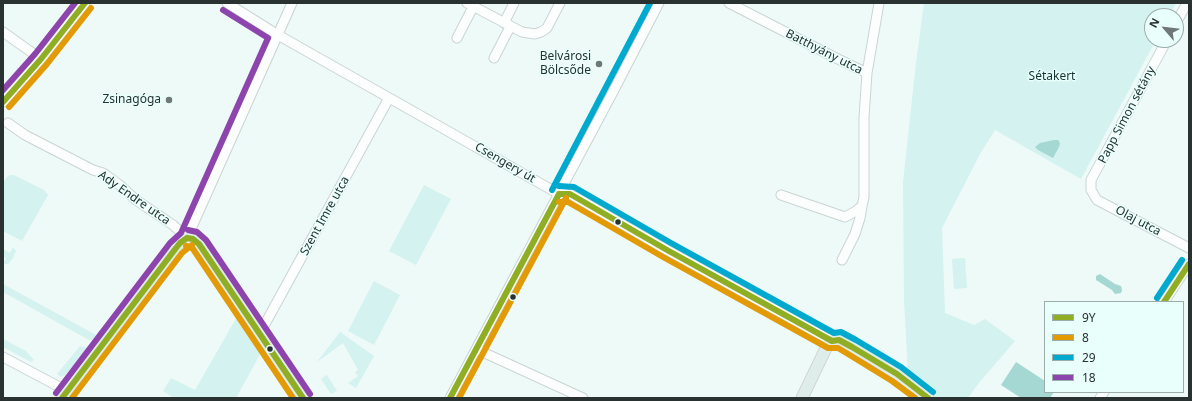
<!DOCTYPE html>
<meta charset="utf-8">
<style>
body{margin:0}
#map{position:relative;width:1192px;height:401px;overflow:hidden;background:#edfaf8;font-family:"Noto Sans",sans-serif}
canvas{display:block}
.frame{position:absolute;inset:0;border:4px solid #293231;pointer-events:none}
.legend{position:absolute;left:1044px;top:301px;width:140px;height:92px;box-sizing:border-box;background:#e8fffc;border:1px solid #9cadab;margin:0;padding:5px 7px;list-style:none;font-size:12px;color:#293231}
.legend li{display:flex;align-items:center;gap:8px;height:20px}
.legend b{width:20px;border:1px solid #9cadab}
.north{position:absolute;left:1144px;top:8px;width:40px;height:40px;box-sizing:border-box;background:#e8fffc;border:1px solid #9cadab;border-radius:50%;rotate:298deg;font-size:11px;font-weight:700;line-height:16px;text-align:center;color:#293231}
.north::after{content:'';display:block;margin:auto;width:14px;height:18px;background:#6e7877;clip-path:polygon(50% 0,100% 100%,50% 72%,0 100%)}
</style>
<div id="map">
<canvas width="1192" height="401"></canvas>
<div class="frame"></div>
<ul class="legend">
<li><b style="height:5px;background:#90ae24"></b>9Y</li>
<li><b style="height:5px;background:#e29a05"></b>8</li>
<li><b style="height:5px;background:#00a9ce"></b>29</li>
<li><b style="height:5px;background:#8e44ad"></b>18</li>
</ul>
<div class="north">N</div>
</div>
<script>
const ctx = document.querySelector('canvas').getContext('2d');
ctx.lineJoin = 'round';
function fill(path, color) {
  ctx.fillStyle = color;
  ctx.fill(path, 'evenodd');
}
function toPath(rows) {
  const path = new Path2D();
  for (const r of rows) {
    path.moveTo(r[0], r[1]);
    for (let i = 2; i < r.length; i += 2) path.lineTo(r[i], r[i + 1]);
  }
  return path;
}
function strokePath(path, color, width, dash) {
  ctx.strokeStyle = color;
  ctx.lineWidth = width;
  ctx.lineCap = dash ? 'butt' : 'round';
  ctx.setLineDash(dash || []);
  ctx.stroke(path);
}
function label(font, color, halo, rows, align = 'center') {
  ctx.font = font + ' "Noto Sans",sans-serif';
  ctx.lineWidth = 3;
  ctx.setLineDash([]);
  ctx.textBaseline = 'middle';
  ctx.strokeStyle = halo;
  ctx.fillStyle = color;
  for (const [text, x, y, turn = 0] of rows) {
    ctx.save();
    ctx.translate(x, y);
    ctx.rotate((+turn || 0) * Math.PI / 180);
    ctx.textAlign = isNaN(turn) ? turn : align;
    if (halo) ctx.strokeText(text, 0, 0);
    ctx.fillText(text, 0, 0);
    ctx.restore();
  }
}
fill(toPath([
 [924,3,1176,3,1169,16,1152,16,1152,40,1156,40,1081,179,995,130,980,154,942,228,945,313,974,325,985,319,1015,341,978,384,968,398,934,398,908,373,904,299,903,182,916,63],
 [10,175,14,175,44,190,48,195,22,241,3,231,3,183,6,178],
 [424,185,451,199,416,265,389,251],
 [13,247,16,251,13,258,8,264,3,264,6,258,3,256,3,249,10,253],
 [965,258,967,288,954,289,952,259],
 [374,281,400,295,374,345,348,331],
 [3,284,96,335,99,330,100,331,101,336,97,339,89,340,3,292],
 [238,315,263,349,236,398,174,398,163,391,171,378,195,390],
 [340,332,374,356,356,388,348,383,358,376,355,372,358,370,343,343,317,362],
 [3,339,26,351,34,360,31,362,3,347],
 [80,346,88,348,65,375,61,377,57,374],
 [327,375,337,391,331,394,321,379]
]), '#d4f2ef');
fill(toPath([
 [1054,140,1058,140,1060,143,1059,147,1053,158,1038,150,1035,147,1040,143],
 [1100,274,1115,284,1121,286,1122,290,1121,293,1115,294,1112,290,1096,280,1096,276],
 [1016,362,1045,381,1045,392,1054,392,1050,398,1021,398,1001,385]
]), '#a6d8d3');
const minor = toPath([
 [227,3,278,35,559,194,570,194,667,250,832,341],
 [467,3,522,32,535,34,541,32,547,28,560,3],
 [729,3,838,59,867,73],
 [504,23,514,3],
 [1176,23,1187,3],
 [3,32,41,59],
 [457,38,473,7],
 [1167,40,1091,180,1091,190,1097,200,1189,248],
 [494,58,510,27],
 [3,102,41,59,85,3],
 [8,123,25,135,93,170,103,173,121,186,136,200,173,225,187,238,292,3],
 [781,195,845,217,856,211,862,206,864,197,864,117,867,73,879,3],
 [842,260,855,234,860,218,862,206],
 [1164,302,1189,264],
 [260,333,389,98],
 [476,349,583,398],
 [3,357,67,391],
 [450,398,613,92,659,3],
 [1100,398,1104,392]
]);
const major = toPath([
 [62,398,113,332,176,248,180,243,187,238,193,239,199,244,303,398],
 [802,398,828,344,832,341,836,340,839,340,870,357,897,374,928,398]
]);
strokePath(minor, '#cad4d3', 11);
strokePath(major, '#ced4d3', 13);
strokePath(minor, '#fcfefe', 9);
strokePath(major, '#deecea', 11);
strokePath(toPath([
 [3,102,41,59,85,3],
 [559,194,570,194,667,250,832,341,839,340,852,347,897,374,928,398],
 [187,238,193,239,199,244,303,398],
 [1164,302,1189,264],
 [62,398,176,248,180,243,187,238],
 [450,398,559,194]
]), '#90ae24', 6);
strokePath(toPath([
 [9,107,47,64,91,8],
 [559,202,568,202,663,257,828,348,838,348,848,354,892,381,915,398],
 [186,246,190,247,193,249,293,398],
 [72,398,182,253,192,245],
 [459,398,566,198]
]), '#e29a05', 6);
strokePath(toPath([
 [559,186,574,187,671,243,834,333,841,332,856,340,901,367,933,392],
 [552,190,650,3],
 [1157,298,1182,260]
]), '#00a9ce', 6);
strokePath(toPath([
 [3,90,35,54,75,3],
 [188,230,197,232,206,240,310,394],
 [56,393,170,243,181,233,268,38,223,10]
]), '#8e44ad', 6);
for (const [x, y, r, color] of [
 [599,64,4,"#6e7877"],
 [169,100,4,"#6e7877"],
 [618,222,3.5,"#293231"],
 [513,297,3.5,"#293231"],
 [270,349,3.5,"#293231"]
]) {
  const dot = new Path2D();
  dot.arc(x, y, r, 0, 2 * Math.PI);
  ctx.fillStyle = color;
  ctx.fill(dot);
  strokePath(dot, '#e8fffc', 1.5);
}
label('12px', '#293231', '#e8fffc', [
 ["Batthyány utca",824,52,27],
 ["Papp Simon sétány",1127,115,-62],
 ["Csengery út",505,163,30],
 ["Ady Endre utca",134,198,35],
 ["Szent Imre utca",325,216,-61],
 ["Olaj utca",1138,221,28]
]);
label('12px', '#293231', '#e8fffc', [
 ["Belvárosi",591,57],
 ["Bölcsőde",591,71],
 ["Zsinagóga",161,100]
], 'right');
label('12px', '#143532', '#e8fffc', [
 ["Sétakert",1052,77]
]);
</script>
